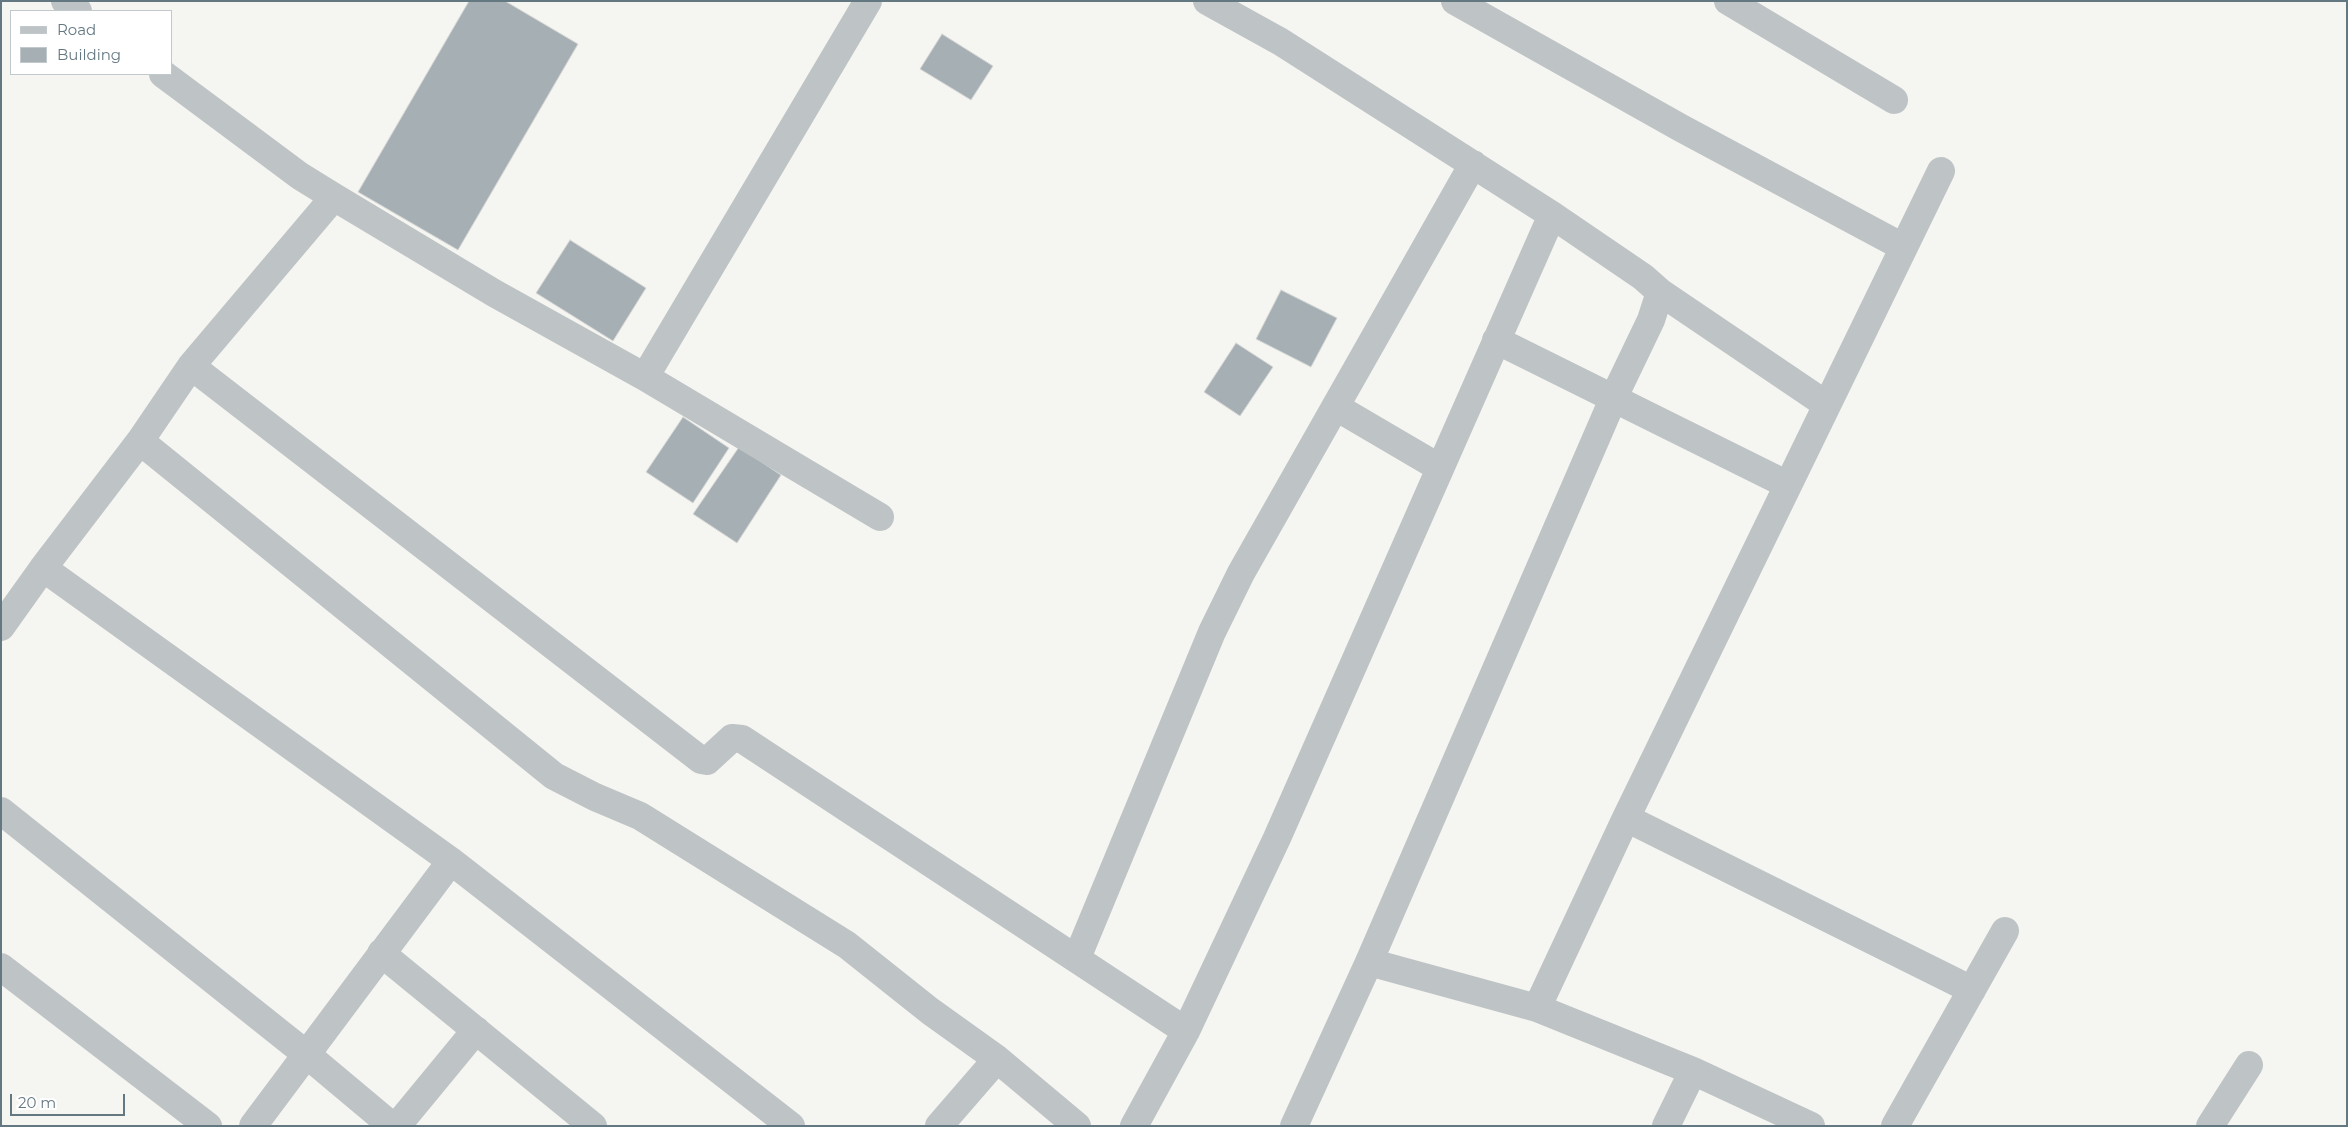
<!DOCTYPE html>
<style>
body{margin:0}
#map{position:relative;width:2348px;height:1127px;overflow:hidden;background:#f5f5f1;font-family:Montserrat,sans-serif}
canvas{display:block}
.frame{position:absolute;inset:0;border:2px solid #647882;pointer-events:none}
.legend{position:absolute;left:10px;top:10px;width:162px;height:65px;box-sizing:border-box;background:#fff;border:1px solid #c1c9cd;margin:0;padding:6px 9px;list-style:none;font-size:15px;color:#647882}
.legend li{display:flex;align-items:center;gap:10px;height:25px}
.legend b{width:25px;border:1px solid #c1c9cd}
.scale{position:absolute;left:10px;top:1094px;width:115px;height:22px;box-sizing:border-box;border:2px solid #647882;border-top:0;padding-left:6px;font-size:15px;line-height:18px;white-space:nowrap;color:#647882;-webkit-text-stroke:4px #fff;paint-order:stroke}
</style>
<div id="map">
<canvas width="2348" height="1127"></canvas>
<div class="frame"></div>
<ul class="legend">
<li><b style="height:6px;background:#bec3c5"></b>Road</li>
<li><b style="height:14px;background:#a6b0b4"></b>Building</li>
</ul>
<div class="scale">20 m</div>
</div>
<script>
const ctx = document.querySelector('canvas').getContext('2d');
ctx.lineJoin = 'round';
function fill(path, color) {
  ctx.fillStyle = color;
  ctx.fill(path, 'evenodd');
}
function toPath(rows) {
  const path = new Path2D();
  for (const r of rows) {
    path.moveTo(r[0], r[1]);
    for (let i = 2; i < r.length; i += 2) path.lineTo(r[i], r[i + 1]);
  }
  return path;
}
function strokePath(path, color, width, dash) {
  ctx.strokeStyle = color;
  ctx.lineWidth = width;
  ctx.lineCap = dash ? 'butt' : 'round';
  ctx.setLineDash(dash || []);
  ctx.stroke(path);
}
const building = toPath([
 [469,1,505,1,578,44,458,250,358,192,469,1],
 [942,34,993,66,971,100,920,69,942,34],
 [570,240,646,288,613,341,536,293,570,240],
 [1281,290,1337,318,1311,367,1256,339,1281,290],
 [1236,343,1273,367,1240,416,1204,392,1236,343],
 [683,417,729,448,693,503,646,472,683,417],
 [739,447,781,475,737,543,693,514,739,447]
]);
fill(building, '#a6b0b4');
strokePath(building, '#d6d6d4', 1);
strokePath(toPath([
 [65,1,78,11],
 [1207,1,1281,42,1552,215,1643,277,1660,292,1651,320,1614,397,1369,962,1294,1126],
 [1455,1,1681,128,1903,247],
 [1728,1,1894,100],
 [163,74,300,176,334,197,494,293,645,377,880,517],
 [1660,292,1827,405],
 [1496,340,1788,485],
 [191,366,701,760,707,761,732,738,742,739,1186,1031],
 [645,377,868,1],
 [1336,407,1440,468],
 [140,441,554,776,595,797,640,816,847,945,930,1011,997,1059,1077,1126],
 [43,568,451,861,791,1126],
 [1,627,43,568,140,441,191,366,334,197],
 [1,811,306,1054,392,1126],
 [1626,818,1972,990],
 [381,953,593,1126],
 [1077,958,1212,632,1241,573,1473,164],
 [1369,962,1537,1008,1693,1071,1811,1126],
 [1,967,208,1126],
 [1537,1008,1626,818,1941,171],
 [253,1126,451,861],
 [397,1126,476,1030],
 [939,1126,997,1059],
 [1134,1126,1186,1031,1277,838,1552,215],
 [1666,1126,1693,1071],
 [1895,1126,2005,931],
 [2210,1126,2249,1065]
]), '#bec3c5', 28);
</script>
